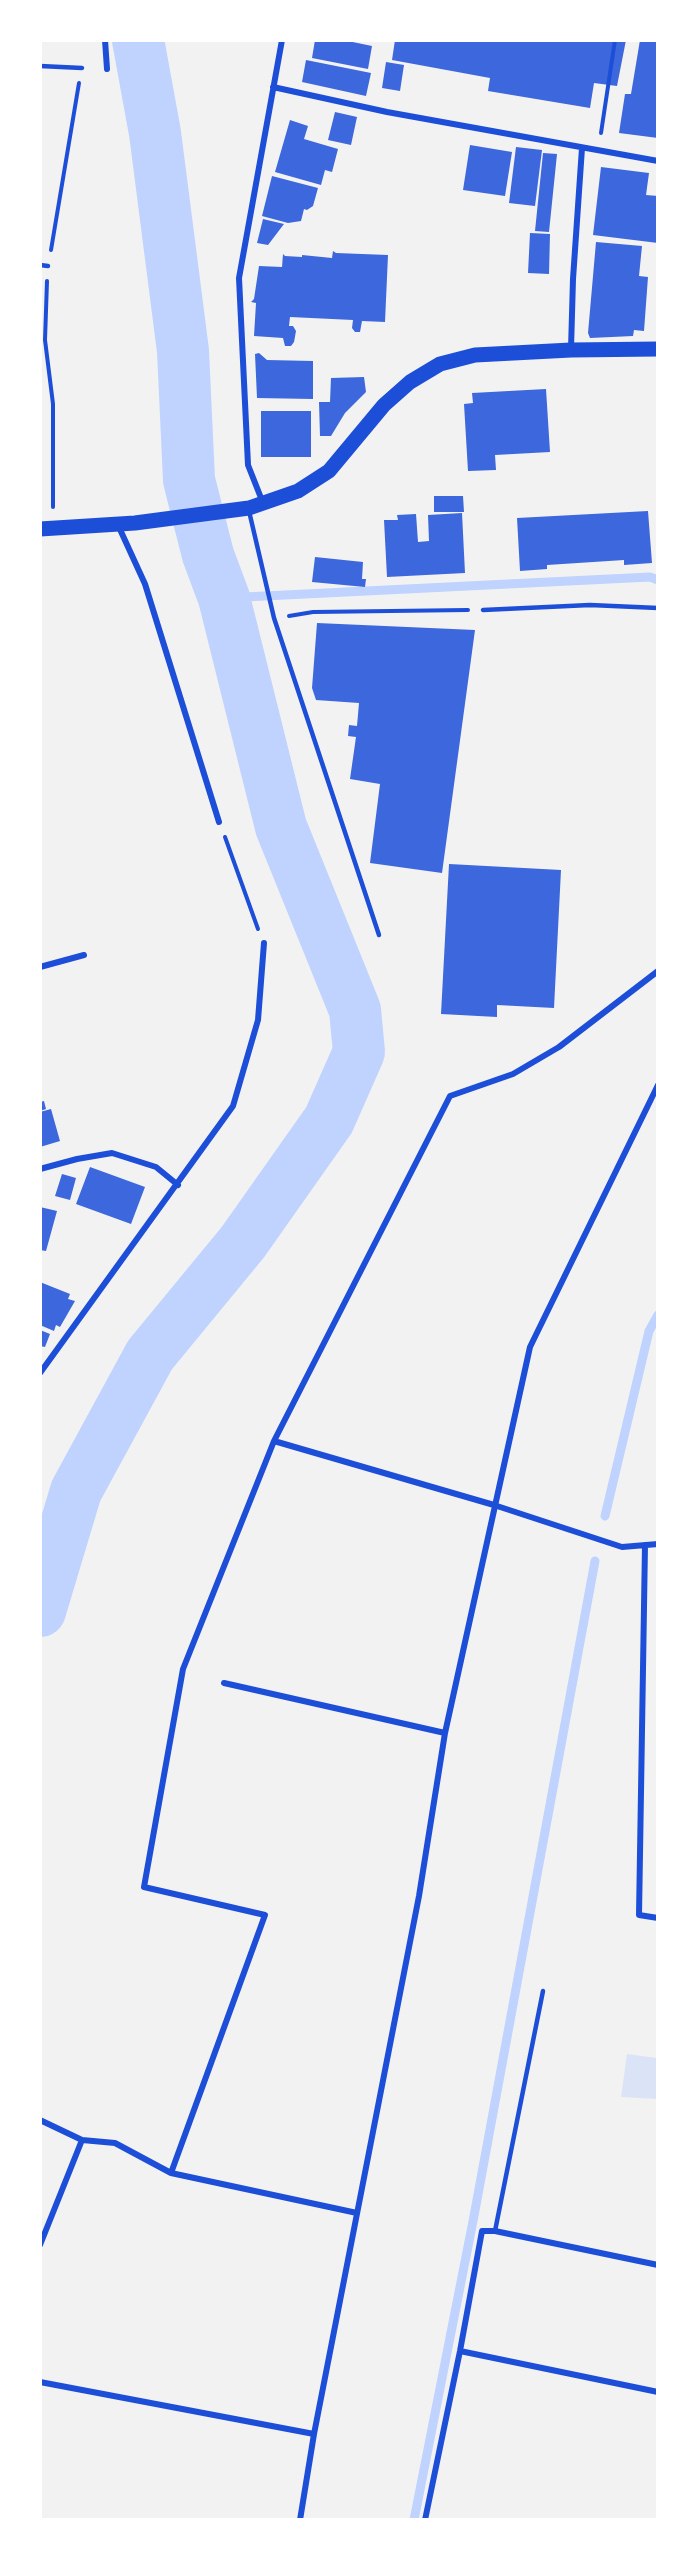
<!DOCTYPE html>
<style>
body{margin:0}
#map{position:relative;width:698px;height:2560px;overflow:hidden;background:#f2f2f2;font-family:Figtree,sans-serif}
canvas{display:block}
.frame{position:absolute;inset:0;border:42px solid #fff;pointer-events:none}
</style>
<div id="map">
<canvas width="698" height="2560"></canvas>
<div class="frame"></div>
</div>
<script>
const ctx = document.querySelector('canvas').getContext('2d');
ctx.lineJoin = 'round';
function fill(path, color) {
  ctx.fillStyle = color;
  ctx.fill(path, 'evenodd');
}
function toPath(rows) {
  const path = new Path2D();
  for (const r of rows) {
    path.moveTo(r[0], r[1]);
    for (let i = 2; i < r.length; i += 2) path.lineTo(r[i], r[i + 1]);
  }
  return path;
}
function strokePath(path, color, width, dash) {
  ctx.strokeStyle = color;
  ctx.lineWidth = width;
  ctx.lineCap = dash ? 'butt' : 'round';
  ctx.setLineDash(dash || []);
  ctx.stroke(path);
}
fill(toPath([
 [627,2054,657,2058,657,2099,621,2097]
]), '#dbe4f7');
strokePath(toPath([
 [224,598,650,577,658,580],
 [605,1516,649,1331,658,1315],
 [414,2520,474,2216,595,1561]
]), '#bfd3fe', 9);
strokePath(toPath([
 [40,1611,76,1491,150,1355,243,1242,329,1120,359,1052,355,1010,281,827,224,598,208,555,189,480,183,351,155,133,138,40]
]), '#bfd3fe', 52);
fill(toPath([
 [315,40,343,40,372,46,368,69,312,58],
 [395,40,626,40,617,86,594,83,590,108,488,91,490,78,392,60],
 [640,40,658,40,658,138,619,133,625,94,631,94],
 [306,60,371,73,366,96,302,82],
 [386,62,404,65,400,91,382,88],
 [335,112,357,117,351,145,328,140],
 [290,120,308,126,304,139,338,149,332,172,325,170,321,185,275,172],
 [470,145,512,152,505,196,463,190],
 [516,147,542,150,535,206,509,203],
 [543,153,557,154,549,232,535,231],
 [601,167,649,173,646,195,658,196,658,243,593,235],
 [272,176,318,188,313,206,307,210,304,209,301,221,288,223,262,216],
 [263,219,284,224,268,245,257,243],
 [530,233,550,234,549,274,528,273],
 [596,242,642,246,639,276,648,277,644,331,634,330,633,336,590,338,588,333],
 [333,251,336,253,388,255,385,322,362,321,360,332,355,332,352,328,353,320,290,317,289,326,293,326,296,331,294,342,291,346,285,346,283,338,254,336,256,303,251,302,254,299,259,266,282,267,283,254,285,256,302,257,302,255,332,258],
 [259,353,267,360,313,361,313,399,257,398,255,354],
 [364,377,366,392,345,413,331,436,320,436,319,402,330,402,331,378],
 [546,389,550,452,495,455,496,470,468,471,464,404,473,403,472,393],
 [261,411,311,411,311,457,261,457],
 [434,496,463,496,464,512,434,512],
 [648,511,652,563,624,565,624,560,547,565,547,569,520,571,517,518],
 [462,513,465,573,387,577,384,520,398,520,397,515,416,514,418,542,429,541,428,515],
 [315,557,363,562,362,579,366,579,365,587,312,582],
 [317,623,475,630,442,873,370,863,380,784,350,779,356,737,348,736,349,725,357,726,359,703,316,700,312,688],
 [449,864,561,870,554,1008,497,1005,497,1017,441,1014],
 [44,1101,46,1109,40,1111,40,1102],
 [51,1109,60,1141,40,1147,40,1112],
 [90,1167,145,1187,131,1224,76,1204],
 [62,1174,76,1178,70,1200,55,1196],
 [40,1207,57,1211,46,1251,40,1250],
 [40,1282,70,1294,68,1299,75,1301,60,1327,56,1325,54,1331,40,1325],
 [40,1330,50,1334,45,1347,40,1346]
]), '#3d67dc');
strokePath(toPath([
 [601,133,615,40],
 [51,250,79,83],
 [47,281,45,340,53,404,53,507],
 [289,616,313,612,468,610],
 [225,837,258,929]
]), '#1d4ed8', 4);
strokePath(toPath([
 [40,66,82,68],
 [40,265,48,266],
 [249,511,274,618,379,935],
 [483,610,590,605,658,608],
 [495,2231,543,1991]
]), '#1d4ed8', 4.5);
strokePath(toPath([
 [105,40,107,69],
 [273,87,387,112,658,161],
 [571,349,573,279,582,148],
 [263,503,248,465,239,278,282,40],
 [118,525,145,584,219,822],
 [40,967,84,955],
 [40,1169,77,1159,112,1153,156,1167,178,1185],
 [40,1373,233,1106,258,1020,264,943],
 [274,1441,494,1505,622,1547,658,1544],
 [645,1545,639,1915,658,1918],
 [224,1683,445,1733],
 [40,2120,82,2140,40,2245],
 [82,2140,115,2143,171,2173],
 [357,2213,171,2173,265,1915,144,1887,183,1669,274,1441,450,1096,513,1074,559,1047,658,971],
 [460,2351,658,2392],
 [40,2382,314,2434],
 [300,2520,314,2434,419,1896,445,1733,530,1347,658,1085],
 [425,2520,460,2351,482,2231,495,2231,658,2265]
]), '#1d4ed8', 6);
strokePath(toPath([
 [40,529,135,523,249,508,298,491,329,471,384,405,410,382,440,364,475,355,571,350,658,349]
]), '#1d4ed8', 15);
</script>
